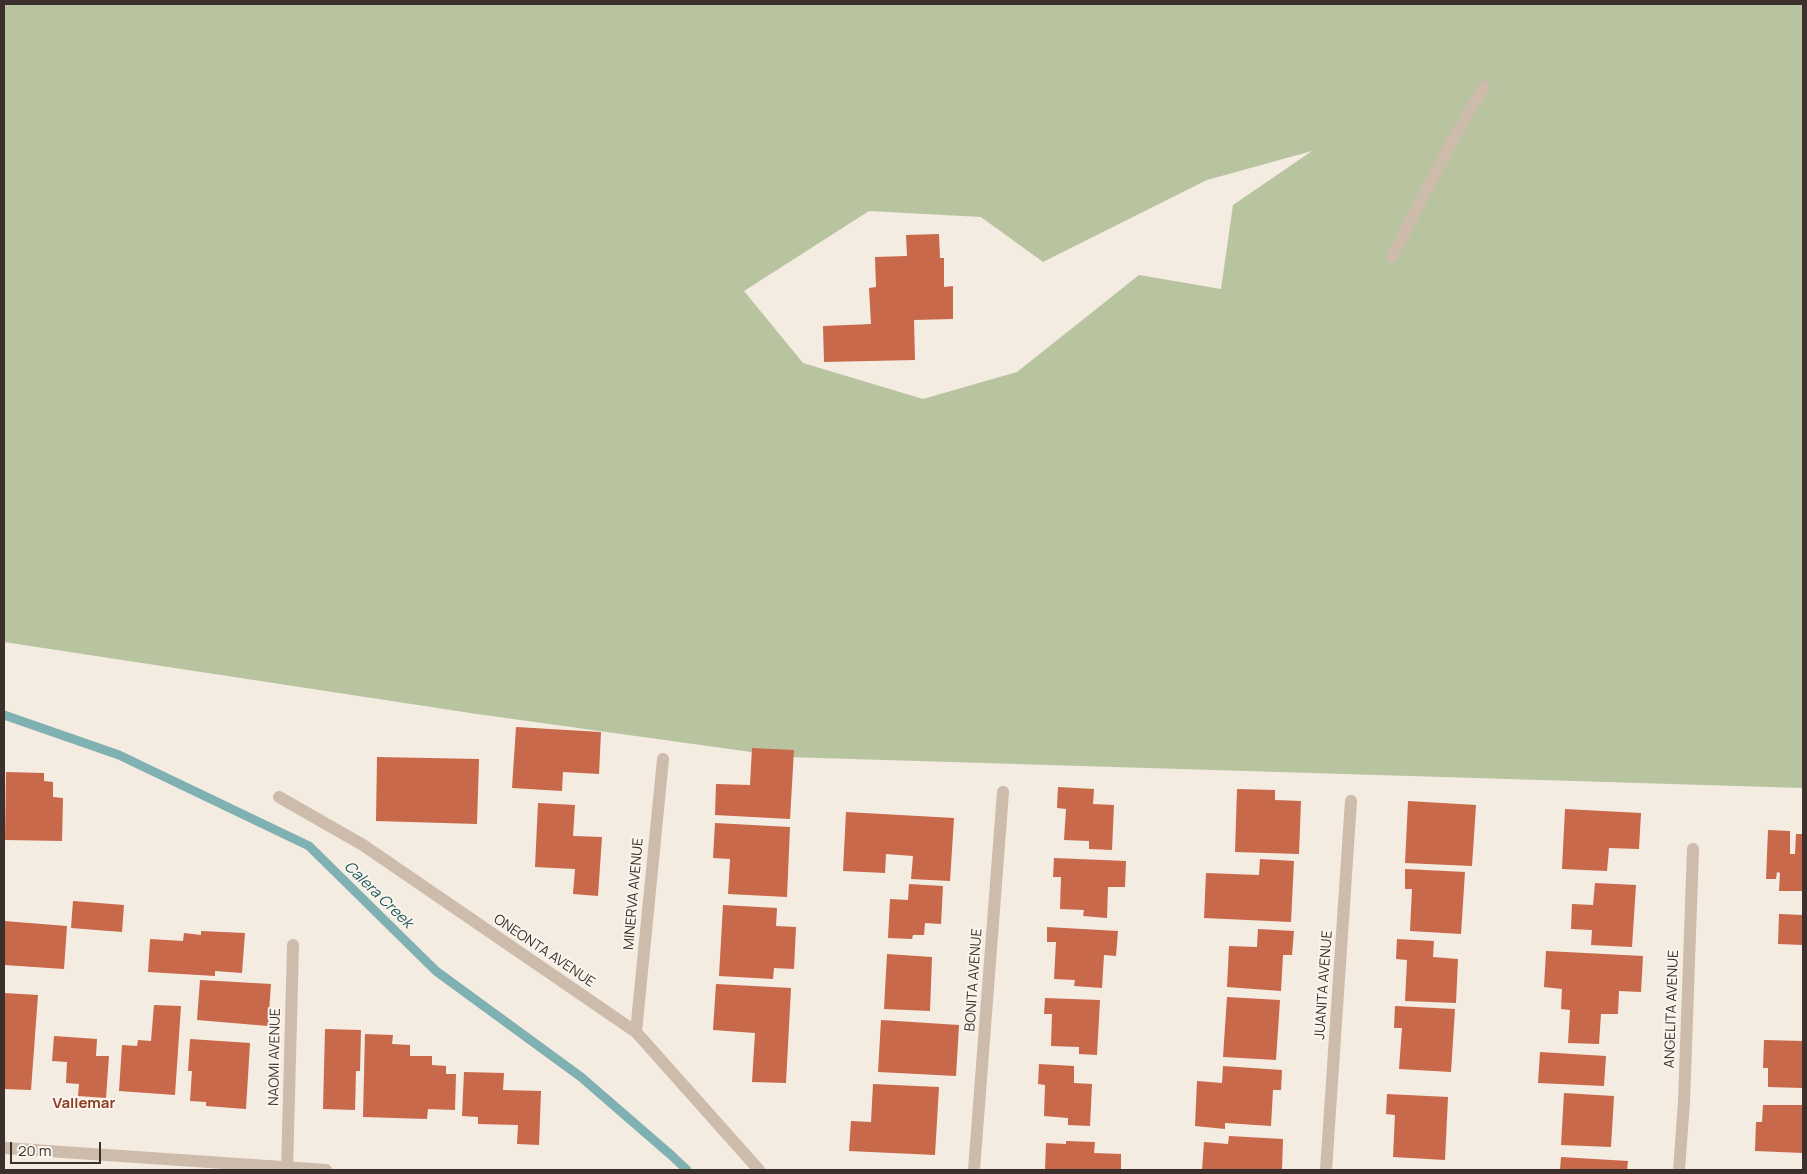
<!DOCTYPE html>
<style>
body{margin:0}
#map{position:relative;width:1807px;height:1174px;overflow:hidden;background:#f4ebe1;font-family:Manrope,sans-serif}
canvas{display:block}
.frame{position:absolute;inset:0;border:5px solid #3b302b;pointer-events:none}
.scale{position:absolute;left:10px;top:1142px;width:91px;height:22px;box-sizing:border-box;border:2px solid #3b302b;border-top:0;padding-left:6px;font-size:15px;line-height:18px;white-space:nowrap;color:#3b302b;-webkit-text-stroke:4px #fbf5ee;paint-order:stroke}
</style>
<div id="map">
<canvas width="1807" height="1174"></canvas>
<div class="frame"></div>
<div class="scale">20 m</div>
</div>
<script>
const ctx = document.querySelector('canvas').getContext('2d');
ctx.lineJoin = 'round';
function fill(path, color) {
  ctx.fillStyle = color;
  ctx.fill(path, 'evenodd');
}
function toPath(rows) {
  const path = new Path2D();
  for (const r of rows) {
    path.moveTo(r[0], r[1]);
    for (let i = 2; i < r.length; i += 2) path.lineTo(r[i], r[i + 1]);
  }
  return path;
}
function strokePath(path, color, width, dash) {
  ctx.strokeStyle = color;
  ctx.lineWidth = width;
  ctx.lineCap = dash ? 'butt' : 'round';
  ctx.setLineDash(dash || []);
  ctx.stroke(path);
}
function label(font, color, halo, rows, align = 'center') {
  ctx.font = font + ' Manrope,sans-serif';
  ctx.lineWidth = 4;
  ctx.setLineDash([]);
  ctx.textBaseline = 'middle';
  ctx.strokeStyle = halo;
  ctx.fillStyle = color;
  for (const [text, x, y, turn = 0] of rows) {
    ctx.save();
    ctx.translate(x, y);
    ctx.rotate((+turn || 0) * Math.PI / 180);
    ctx.textAlign = isNaN(turn) ? turn : align;
    if (halo) ctx.strokeText(text, 0, 0);
    ctx.fillText(text, 0, 0);
    ctx.restore();
  }
}
fill(toPath([
 [4,4,1803,4,1803,788,787,757,477,714,4,642],
 [1312,151,1233,205,1221,289,1139,275,1017,372,923,399,803,363,744,291,869,211,981,217,1043,262,1207,180]
]), '#b8c4a0');
strokePath(toPath([
 [4,715,119,755,309,846,436,971,581,1077,671,1155,687,1170]
]), '#7fb0b2', 9);
fill(toPath([
 [939,234,940,258,944,258,944,287,953,286,953,319,914,320,915,360,824,362,823,326,871,324,869,288,876,287,875,257,907,256,906,235],
 [516,727,601,732,599,774,563,772,562,791,512,788],
 [752,748,794,750,790,819,715,815,716,784,750,785],
 [377,757,479,759,477,824,376,821],
 [6,772,44,773,44,781,53,782,53,797,63,798,62,841,5,840],
 [1058,787,1094,789,1093,804,1114,805,1112,850,1089,849,1089,841,1064,840,1066,809,1057,808],
 [1237,789,1275,790,1275,800,1301,801,1299,854,1235,852],
 [1408,801,1476,805,1472,866,1405,863],
 [538,803,575,805,573,836,602,837,598,896,573,894,575,869,535,867],
 [1565,809,1641,813,1639,849,1609,848,1607,871,1562,869],
 [846,812,954,818,950,881,911,879,913,856,886,854,885,873,843,871],
 [715,823,790,827,787,897,728,894,730,859,713,858],
 [1768,830,1790,831,1790,854,1795,854,1796,834,1803,834,1803,891,1779,891,1780,873,1777,872,1776,879,1766,879],
 [1054,858,1126,861,1125,887,1108,887,1107,918,1083,916,1084,910,1060,909,1061,877,1053,877],
 [1260,859,1294,861,1291,922,1204,918,1206,873,1259,875],
 [1405,869,1465,872,1461,934,1410,931,1412,889,1405,889],
 [1595,883,1636,885,1632,947,1591,945,1592,930,1571,929,1572,904,1593,905],
 [909,884,943,886,941,924,925,923,924,935,913,935,912,939,888,938,890,899,908,900],
 [73,901,124,905,122,932,71,928],
 [723,905,777,908,776,926,796,927,794,969,774,968,773,979,719,976],
 [1779,914,1803,915,1803,945,1778,944],
 [4,921,67,926,64,969,4,965],
 [1047,927,1118,931,1116,956,1104,955,1102,988,1074,986,1075,980,1054,979,1056,942,1047,942],
 [1258,929,1294,931,1292,955,1283,955,1281,991,1227,987,1229,946,1257,947],
 [201,931,245,933,242,973,215,971,215,976,148,972,150,939,183,941,184,933,201,935],
 [1397,939,1434,941,1433,957,1458,959,1456,1003,1405,1001,1407,960,1396,959],
 [1546,951,1643,956,1641,992,1619,991,1618,1014,1601,1014,1599,1044,1568,1043,1570,1010,1561,1009,1562,989,1544,987],
 [887,954,932,957,930,1011,884,1009],
 [200,980,271,984,268,1026,197,1020],
 [716,984,791,988,786,1083,752,1082,755,1033,713,1030],
 [4,993,38,995,31,1090,4,1089],
 [1227,997,1280,1000,1276,1060,1223,1057],
 [1045,998,1100,1000,1097,1055,1079,1054,1079,1047,1051,1046,1052,1014,1044,1014],
 [154,1005,181,1006,175,1095,119,1091,122,1045,137,1046,138,1040,151,1041],
 [1395,1006,1455,1009,1451,1072,1399,1069,1402,1028,1394,1028],
 [881,1020,959,1025,956,1076,878,1072],
 [325,1029,361,1030,360,1071,356,1071,355,1110,323,1109],
 [365,1034,393,1035,392,1044,410,1045,410,1056,432,1056,432,1065,446,1066,446,1074,456,1074,455,1110,428,1109,427,1119,363,1117],
 [54,1036,97,1039,96,1056,109,1056,106,1098,78,1096,79,1084,66,1083,67,1062,52,1061],
 [190,1039,250,1043,246,1109,206,1106,206,1102,190,1101,192,1071,188,1071],
 [1764,1040,1803,1041,1803,1088,1768,1087,1768,1068,1763,1068],
 [1540,1052,1606,1056,1604,1086,1538,1083],
 [1039,1064,1074,1066,1074,1083,1092,1084,1090,1126,1068,1125,1068,1118,1044,1116,1045,1085,1038,1084],
 [1223,1066,1282,1070,1281,1090,1273,1090,1271,1126,1225,1123,1225,1129,1195,1126,1197,1081,1222,1083],
 [464,1072,504,1073,503,1090,541,1091,539,1145,517,1144,518,1125,478,1124,478,1117,462,1116],
 [873,1084,939,1087,935,1155,849,1151,851,1121,871,1122],
 [1564,1093,1614,1096,1611,1147,1561,1145],
 [1387,1094,1448,1097,1445,1160,1393,1157,1395,1115,1386,1114],
 [1763,1105,1803,1105,1803,1153,1755,1151,1756,1122,1762,1122],
 [1229,1136,1283,1139,1282,1170,1202,1170,1204,1142,1228,1144],
 [1066,1141,1095,1142,1094,1153,1121,1154,1121,1170,1045,1170,1046,1143,1066,1144],
 [1561,1157,1628,1161,1627,1170,1560,1170]
]), '#c8694b');
strokePath(toPath([
 [1392,257,1454,137,1484,87]
]), '#cdbbac', 12);
strokePath(toPath([
 [279,797,363,845,636,1032,759,1170],
 [636,1032,663,759],
 [4,1148,326,1170],
 [287,1170,293,945],
 [974,1170,1003,792],
 [1326,1170,1351,801],
 [1679,1170,1684,1102,1693,849]
]), '#cdbbac', 12);
label('14px', '#3b302b', '#fbf5ee', [
 ["MINERVA AVENUE",634,894,-85],
 ["ONEONTA AVENUE",544,951,34],
 ["BONITA AVENUE",974,980,-86],
 ["JUANITA AVENUE",1324,985,-86],
 ["ANGELITA AVENUE",1672,1009,-88],
 ["NAOMI AVENUE",275,1057,-89]
]);
label('italic 15px', '#1f5a5e', '#fbf5ee', [
 ["Calera Creek",378,895,44]
]);
label('bold 15px', '#8c3b22', '#fbf5ee', [
 ["Vallemar",84,1104]
]);
</script>
